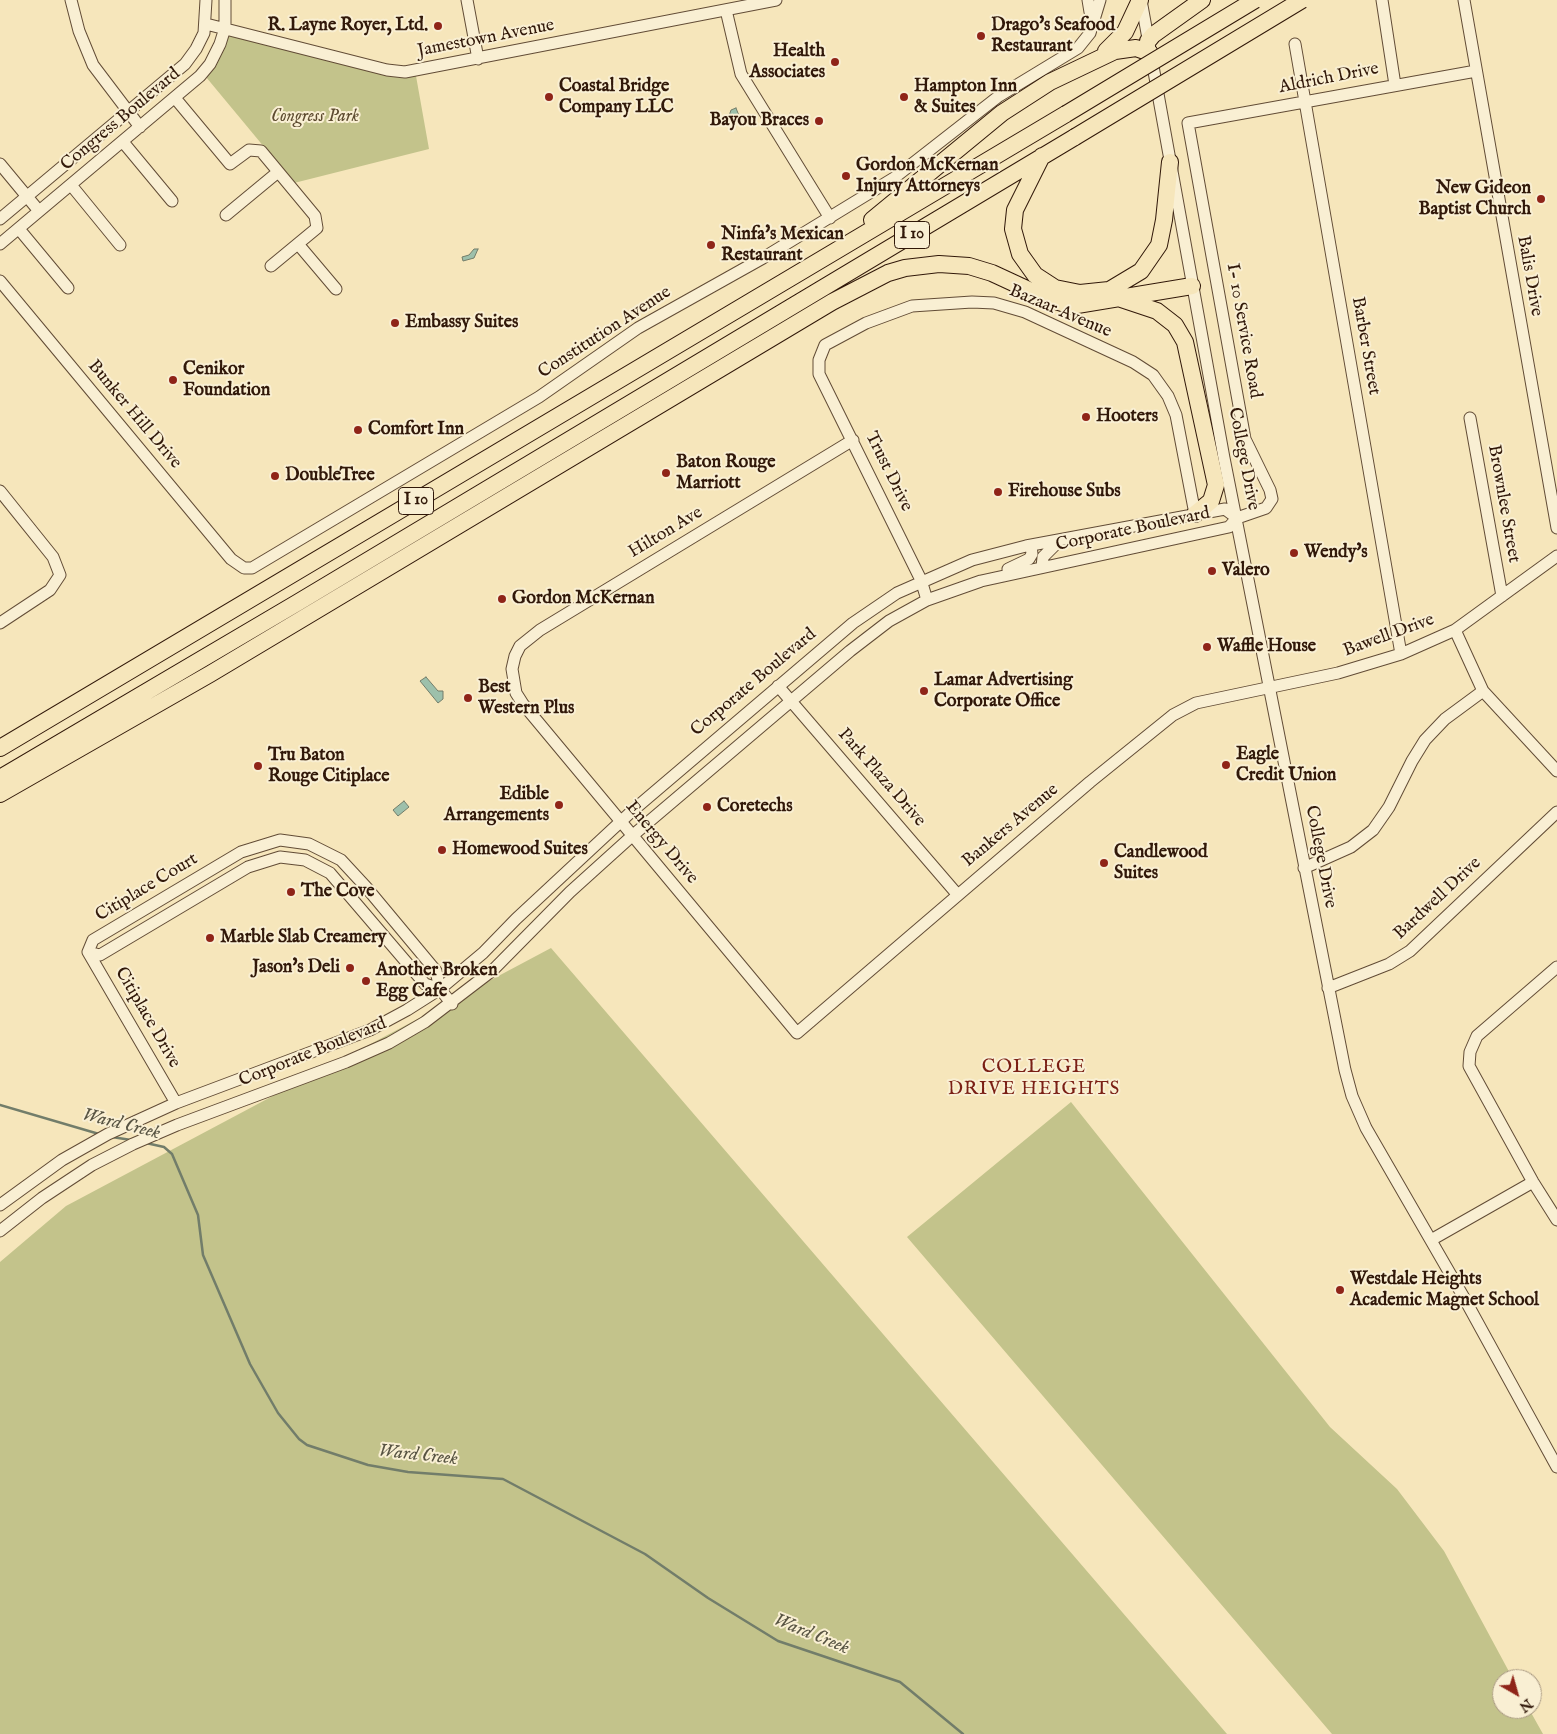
<!DOCTYPE html>
<style>
body{margin:0}
#map{position:relative;width:1557px;height:1734px;overflow:hidden;background:#f6e6bb;font-family:"IM FELL English",serif}
canvas{display:block}
.north{position:absolute;left:1492px;top:1669px;width:50px;height:50px;box-sizing:border-box;background:#f9efd3;border:1px solid #a99982;border-radius:50%;rotate:142deg;font-size:14px;font-weight:700;line-height:20px;text-align:center;color:#311809}
.north::after{content:'';display:block;margin:auto;width:18px;height:22px;background:#8f2418;clip-path:polygon(50% 0,100% 100%,50% 72%,0 100%)}
</style>
<div id="map">
<canvas width="1557" height="1734"></canvas>
<div class="north">N</div>
</div>
<script>
const ctx = document.querySelector('canvas').getContext('2d');
ctx.lineJoin = 'round';
function fill(path, color) {
  ctx.fillStyle = color;
  ctx.fill(path, 'evenodd');
}
function toPath(rows) {
  const path = new Path2D();
  for (const r of rows) {
    path.moveTo(r[0], r[1]);
    for (let i = 2; i < r.length; i += 2) path.lineTo(r[i], r[i + 1]);
  }
  return path;
}
function strokePath(path, color, width, dash) {
  ctx.strokeStyle = color;
  ctx.lineWidth = width;
  ctx.lineCap = dash ? 'butt' : 'round';
  ctx.setLineDash(dash || []);
  ctx.stroke(path);
}
function label(font, color, halo, rows, align = 'center') {
  ctx.font = font + ' "IM FELL English",serif';
  ctx.lineWidth = 4;
  ctx.setLineDash([]);
  ctx.textBaseline = 'middle';
  ctx.strokeStyle = halo;
  ctx.fillStyle = color;
  for (const [text, x, y, turn = 0] of rows) {
    ctx.save();
    ctx.translate(x, y);
    ctx.rotate((+turn || 0) * Math.PI / 180);
    ctx.textAlign = isNaN(turn) ? turn : align;
    if (halo) ctx.strokeText(text, 0, 0);
    ctx.fillText(text, 0, 0);
    ctx.restore();
  }
}
fill(toPath([
 [235,35,389,76,416,76,429,149,294,183,206,77,228,37],
 [551,948,1227,1734,0,1734,0,1262,66,1206],
 [1071,1102,1330,1427,1397,1489,1444,1551,1513,1679,1502,1679,1502,1709,1529,1709,1543,1734,1332,1734,907,1237]
]), '#c3c38b');
const water = toPath([
 [736,108,741,121,734,124,729,116,731,110,736,108],
 [478,249,474,258,463,261,462,257,469,255,474,249,478,249],
 [426,677,438,691,443,691,443,699,438,703,420,681,426,677],
 [404,801,409,807,398,816,393,810,404,801]
]);
fill(water, '#9dc0ab');
strokePath(water, '#727d6a', 1);
strokePath(toPath([
 [0,1105,99,1134],
 [112,1137,131,1140],
 [146,1143,164,1147,172,1154,198,1215,203,1255,250,1364,278,1413,299,1439,307,1445,368,1465,408,1472,503,1479,645,1554,708,1598,778,1641,900,1682,963,1734]
]), '#727d6a', 2.5);
const minor = toPath([
 [71,0,79,31,93,65,140,127],
 [467,0,478,59],
 [1088,0,1090,12],
 [1141,0,1224,458,1345,1070,1352,1096,1366,1128,1463,1296,1557,1467],
 [1382,0,1395,85],
 [1464,0,1557,528],
 [726,10,741,74,830,218],
 [206,24,387,70,405,72,776,0],
 [1295,44,1401,654],
 [175,98,230,164,249,150,261,151,315,216,317,228,271,266],
 [123,142,172,201],
 [0,164,39,211],
 [71,185,120,245],
 [226,215,278,172],
 [0,219,185,64,196,49,204,33,206,0],
 [19,229,68,288],
 [0,244,200,76,210,64,220,44,225,28,225,0],
 [298,244,336,289],
 [0,281,231,559,244,568,252,568,539,397,638,328,763,258,894,178,999,96,1078,48,1090,33,1100,0],
 [1470,418,1502,596],
 [853,440,540,630,520,646,515,656,512,669,516,693,523,704,797,1033,1090,782,1173,715,1196,703,1338,673,1401,654,1455,630,1557,556],
 [0,491,53,557,60,575,50,590,0,623],
 [1237,518,1266,508,1272,499,1270,490,1245,439,1188,123,1476,71],
 [1042,567,1043,557,1060,540],
 [1008,569,1029,559,1032,554,1031,545],
 [927,600,921,580,819,374,819,360,825,345,866,323,912,306,972,302,994,303,1025,312,1133,362,1153,375,1168,396,1176,415,1195,514],
 [1455,630,1483,691,1557,771],
 [778,686,957,894],
 [1304,868,1351,847,1373,830,1389,807,1412,761,1425,740,1445,719,1483,691],
 [88,952,93,940,241,852,280,840,309,844,341,860,366,887,436,971,440,989,452,1004],
 [88,952,100,955,248,867,280,857,305,860,330,873,425,984,440,989],
 [88,952,176,1103],
 [1557,967,1477,1036,1470,1052,1469,1066,1533,1182,1557,1220],
 [1328,988,1389,964,1410,951,1557,812],
 [0,1205,62,1160,108,1134,176,1103,370,1030,407,1010,440,989,483,953,516,919,631,812,853,623,897,593,972,560,1026,546,1225,509,1237,518],
 [0,1231,42,1198,92,1165,133,1144,177,1125,346,1062,389,1043,425,1022,493,970,570,892,632,836,850,651,889,621,927,600,981,581,1229,527,1237,518],
 [1431,1240,1533,1182]
]);
const highway = toPath([
 [1148,41,1153,35,1202,0],
 [1106,51,1125,32,1140,0],
 [1042,156,1015,210,1013,229,1020,254,1035,275,1055,288,1080,293,1109,290],
 [872,220,1002,113,1050,82,1115,51,1136,48,1150,53],
 [1111,289,1141,271,1159,245,1164,220,1170,162],
 [1121,299,1157,311,1175,325,1185,342,1216,485,1211,501,1195,514],
 [0,748,1066,114],
 [0,778,297,603,1075,137],
 [0,794,210,674,832,302,888,273,905,268,939,264,969,266,992,273,1046,298,1071,306,1192,286]
]);
strokePath(minor, '#624c36', 13);
strokePath(highway, '#311809', 18);
strokePath(minor, '#f9efd3', 11);
strokePath(highway, '#f6e6bb', 16);
const highwayBridge = toPath([
 [1066,114,1255,0],
 [1075,137,1302,0]
]);
strokePath(highwayBridge, '#311809', 18, []);
strokePath(highwayBridge, '#f6e6bb', 16);
for (const [x, y, r, color] of [
 [438,26,5,"#8f2418"],
 [981,36,5,"#8f2418"],
 [835,62,5,"#8f2418"],
 [549,97,5,"#8f2418"],
 [904,97,5,"#8f2418"],
 [819,121,5,"#8f2418"],
 [846,176,5,"#8f2418"],
 [1541,199,5,"#8f2418"],
 [711,245,5,"#8f2418"],
 [395,323,5,"#8f2418"],
 [173,380,5,"#8f2418"],
 [1086,417,5,"#8f2418"],
 [358,430,5,"#8f2418"],
 [666,473,5,"#8f2418"],
 [275,476,5,"#8f2418"],
 [998,492,5,"#8f2418"],
 [1294,553,5,"#8f2418"],
 [1212,571,5,"#8f2418"],
 [502,599,5,"#8f2418"],
 [1207,647,5,"#8f2418"],
 [924,691,5,"#8f2418"],
 [468,698,5,"#8f2418"],
 [1226,765,5,"#8f2418"],
 [258,766,5,"#8f2418"],
 [559,805,5,"#8f2418"],
 [707,807,5,"#8f2418"],
 [442,850,5,"#8f2418"],
 [1104,863,5,"#8f2418"],
 [291,892,5,"#8f2418"],
 [210,938,5,"#8f2418"],
 [350,968,5,"#8f2418"],
 [366,981,5,"#8f2418"],
 [1340,1290,5,"#8f2418"]
]) {
  const dot = new Path2D();
  dot.arc(x, y, r, 0, 2 * Math.PI);
  ctx.fillStyle = color;
  ctx.fill(dot);
  strokePath(dot, '#f9efd3', 2);
}
for (const [x, y, w] of [
 [912,235,35],
 [416,501,35]
]) {
  const box = new Path2D();
  box.roundRect(x - w / 2, y - 13.5, w, 27, 4);
  ctx.fillStyle = '#f9efd3';
  ctx.fill(box);
  strokePath(box, '#311809', 1);
}
label('bold 16px', '#311809', null, [
 ["I 10",912,235],
 ["I 10",416,501]
]);
label('bold 18px', '#311809', '#f9efd3', [
 ["R. Layne Royer, Ltd.",428,26,"right"],
 ["Drago's Seafood",991,26],
 ["Restaurant",991,47],
 ["Health",825,52,"right"],
 ["Associates",825,73,"right"],
 ["Coastal Bridge",559,87],
 ["Company LLC",559,108],
 ["Hampton Inn",914,87],
 ["& Suites",914,108],
 ["Bayou Braces",809,121,"right"],
 ["Gordon McKernan",856,166],
 ["Injury Attorneys",856,187],
 ["New Gideon",1531,189,"right"],
 ["Baptist Church",1531,210,"right"],
 ["Ninfa's Mexican",721,235],
 ["Restaurant",721,256],
 ["Embassy Suites",405,323],
 ["Cenikor",183,370],
 ["Foundation",183,391],
 ["Hooters",1096,417],
 ["Comfort Inn",368,430],
 ["Baton Rouge",676,463],
 ["Marriott",676,484],
 ["DoubleTree",285,476],
 ["Firehouse Subs",1008,492],
 ["Wendy's",1304,553],
 ["Valero",1222,571],
 ["Gordon McKernan",512,599],
 ["Waffle House",1217,647],
 ["Lamar Advertising",934,681],
 ["Corporate Office",934,702],
 ["Best",478,688],
 ["Western Plus",478,709],
 ["Eagle",1236,755],
 ["Credit Union",1236,776],
 ["Tru Baton",268,756],
 ["Rouge Citiplace",268,777],
 ["Edible",549,795,"right"],
 ["Arrangements",549,816,"right"],
 ["Coretechs",717,807],
 ["Homewood Suites",452,850],
 ["Candlewood",1114,853],
 ["Suites",1114,874],
 ["The Cove",301,892],
 ["Marble Slab Creamery",220,938],
 ["Jason's Deli",340,968,"right"],
 ["Another Broken",376,971],
 ["Egg Cafe",376,992],
 ["Westdale Heights",1350,1280],
 ["Academic Magnet School",1350,1301]
], 'left');
label('18px', '#311809', '#f9efd3', [
 ["Jamestown Avenue",486,39,-11],
 ["Aldrich Drive",1329,79,-11],
 ["Congress Boulevard",121,120,-40],
 ["Balis Drive",1529,276,80],
 ["Bazaar Avenue",1060,312,23],
 ["I- 10 Service Road",1243,331,80],
 ["Constitution Avenue",605,333,-33],
 ["Barber Street",1365,346,80],
 ["Bunker Hill Drive",134,415,50],
 ["College Drive",1243,459,79],
 ["Trust Drive",888,472,64],
 ["Brownlee Street",1503,504,80],
 ["Corporate Boulevard",1133,530,-12],
 ["Hilton Ave",666,533,-31],
 ["Bawell Drive",1389,636,-20],
 ["Corporate Boulevard",754,683,-40],
 ["Park Plaza Drive",881,778,49],
 ["Bankers Avenue",1011,826,-40],
 ["Energy Drive",661,843,50],
 ["College Drive",1320,857,79],
 ["Citiplace Court",147,888,-31],
 ["Bardwell Drive",1438,899,-43],
 ["Citiplace Drive",147,1018,60],
 ["Corporate Boulevard",313,1053,-22]
]);
label('italic 18px', '#5d4b30', '#f9efd3', [
 ["Congress Park",315,117]
]);
ctx.letterSpacing = '1px';
label('19px', '#7a1f14', '#f9efd3', [
 ["COLLEGE",1034,1068],
 ["DRIVE HEIGHTS",1034,1090]
]);
ctx.letterSpacing = '0px';
label('italic 19px', '#575342', '#f9efd3', [
 ["Ward Creek",121,1125,14],
 ["Ward Creek",418,1456,6],
 ["Ward Creek",811,1635,22]
]);
</script>
